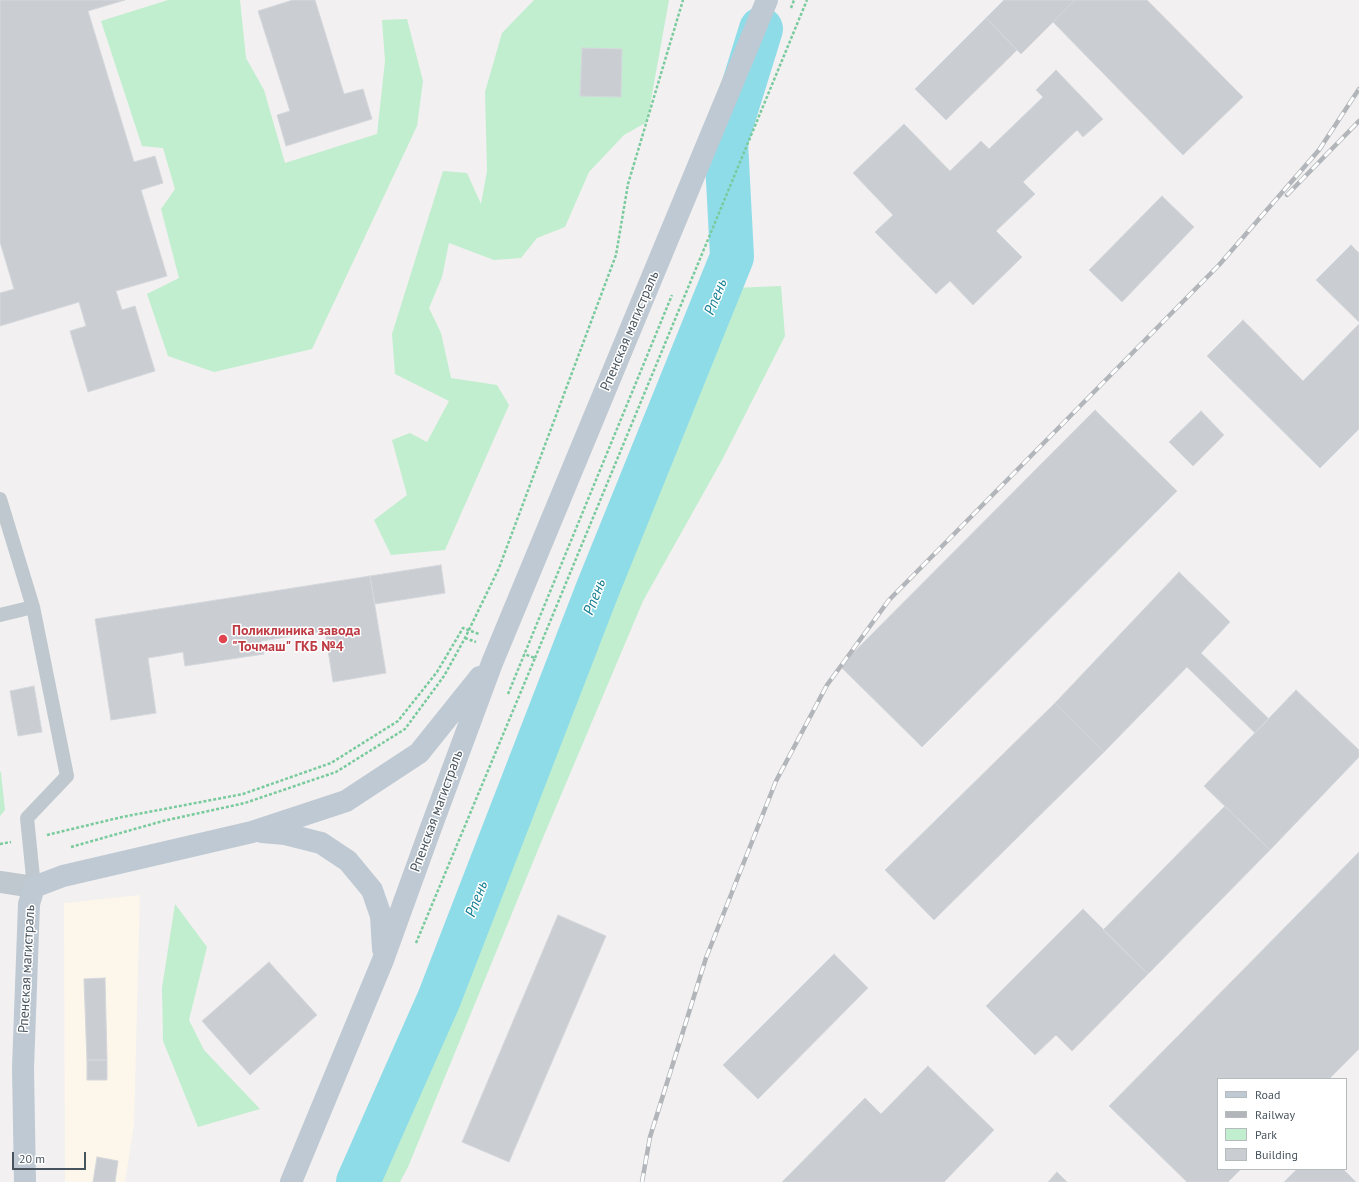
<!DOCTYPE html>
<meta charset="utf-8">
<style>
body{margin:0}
#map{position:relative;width:1359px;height:1182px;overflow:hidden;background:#f2f0f0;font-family:"PT Sans",sans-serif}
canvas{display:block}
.legend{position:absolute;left:1217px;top:1078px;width:130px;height:92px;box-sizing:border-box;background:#fff;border:1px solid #b6bbbe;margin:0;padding:5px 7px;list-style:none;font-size:12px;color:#48545d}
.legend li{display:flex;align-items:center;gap:8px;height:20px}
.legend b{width:20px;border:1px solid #b6bbbe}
.scale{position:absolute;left:12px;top:1152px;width:74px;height:18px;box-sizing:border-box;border:2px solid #48545d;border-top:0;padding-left:5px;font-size:12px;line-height:14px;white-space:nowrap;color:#48545d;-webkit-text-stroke:3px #fff;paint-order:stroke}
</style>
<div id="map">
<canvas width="1359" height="1182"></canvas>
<ul class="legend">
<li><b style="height:5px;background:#bec9d3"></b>Road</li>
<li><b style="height:5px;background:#b2b6ba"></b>Railway</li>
<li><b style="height:11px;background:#c0eecf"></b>Park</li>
<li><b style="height:11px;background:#cacdd2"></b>Building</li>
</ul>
<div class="scale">20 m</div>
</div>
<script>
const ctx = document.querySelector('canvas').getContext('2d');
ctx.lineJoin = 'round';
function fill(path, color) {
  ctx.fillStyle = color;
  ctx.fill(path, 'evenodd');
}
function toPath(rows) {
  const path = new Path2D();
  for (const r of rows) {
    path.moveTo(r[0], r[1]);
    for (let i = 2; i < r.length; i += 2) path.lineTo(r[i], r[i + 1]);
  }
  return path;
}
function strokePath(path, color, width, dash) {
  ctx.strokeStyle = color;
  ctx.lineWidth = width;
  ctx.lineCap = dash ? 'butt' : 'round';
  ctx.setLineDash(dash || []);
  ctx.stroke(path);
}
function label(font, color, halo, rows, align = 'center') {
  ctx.font = font + ' "PT Sans",sans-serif';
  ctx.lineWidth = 3;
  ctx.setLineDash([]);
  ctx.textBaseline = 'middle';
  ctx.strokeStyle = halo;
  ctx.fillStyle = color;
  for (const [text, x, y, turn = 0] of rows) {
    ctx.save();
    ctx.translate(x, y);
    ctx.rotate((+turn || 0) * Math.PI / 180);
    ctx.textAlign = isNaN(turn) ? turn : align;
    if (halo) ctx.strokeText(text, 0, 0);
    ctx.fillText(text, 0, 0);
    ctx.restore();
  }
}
fill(toPath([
 [140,895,134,1125,125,1182,65,1182,64,903]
]), '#fcf6eb');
fill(toPath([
 [168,0,240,0,246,58,264,90,285,163,377,134,385,61,382,20,407,19,423,81,417,126,312,349,214,372,168,356,147,294,179,278,161,209,175,189,163,148,142,146,101,21],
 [534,0,669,0,647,122,624,135,589,172,565,227,537,238,521,258,494,260,449,243,442,277,429,308,441,333,451,378,497,385,509,405,445,550,391,555,374,520,407,495,392,440,410,433,427,442,449,401,395,374,392,334,443,171,467,173,481,204,487,171,485,92,502,33],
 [582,48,622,49,580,95],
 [781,286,785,336,722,460,643,601,542,840,408,1167,400,1182,371,1182,423,1060,564,706,639,529,734,288],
 [0,771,1,773,5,810,0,816],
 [175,904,207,947,189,1020,204,1050,260,1109,198,1127,163,1041,162,988]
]), '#c0eecf');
strokePath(toPath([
 [358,1182,439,999,598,588,732,257,726,142,761,29]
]), '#8fdce9', 44);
const building = toPath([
 [0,0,125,0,88,11,134,162,155,156,163,183,141,190,167,276,116,291,122,310,135,306,155,371,88,392,70,331,86,326,79,302,0,326,0,293,14,289,0,242,0,0],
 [293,0,315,0,344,94,363,89,372,119,286,146,277,115,290,111,258,11,293,0],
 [1004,0,1075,0,1021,54,986,18,1004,0],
 [1075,0,1147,0,1243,97,1183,155,1053,22,1075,0],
 [986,18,1017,50,946,120,915,89,986,18],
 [582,48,622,49,621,97,580,96,582,48],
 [1056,70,1103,119,1083,137,1077,130,1023,182,1035,194,996,231,1022,257,973,305,950,281,936,294,875,232,893,215,853,173,904,124,950,171,981,141,989,149,1043,97,1036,90,1056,70],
 [1162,196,1194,227,1122,302,1089,270,1162,196],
 [1351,245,1359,253,1359,322,1316,280,1351,245],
 [1243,320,1303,381,1359,324,1359,429,1320,468,1207,356,1243,320],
 [1095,410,1177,491,922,747,840,666,1095,410],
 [1201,411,1224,435,1193,466,1169,442,1201,411],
 [441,565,445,593,375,604,370,576,441,565],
 [1179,572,1230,622,1201,653,1269,719,1255,733,1187,667,1104,752,1055,703,1179,572],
 [370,576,386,673,333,682,325,631,261,641,264,654,185,666,183,652,148,658,156,713,111,720,95,619,370,576],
 [34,686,42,732,18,736,10,691,34,686],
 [1296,690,1359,750,1359,757,1270,850,1204,786,1296,690],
 [1055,703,1104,752,934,920,885,870,1055,703],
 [1225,806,1270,850,1148,974,1103,930,1225,806],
 [1359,852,1359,1049,1329,1079,1218,1079,1218,1169,1241,1169,1228,1182,1187,1182,1109,1106,1359,852],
 [1083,909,1148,974,1072,1051,1056,1035,1035,1055,986,1006,1083,909],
 [558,915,606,936,509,1162,462,1142,558,915],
 [834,954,868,988,758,1099,723,1065,834,954],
 [269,962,317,1015,250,1075,202,1021,269,962],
 [105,978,107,1060,87,1060,84,979,105,978],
 [87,1060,107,1060,107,1080,87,1080,87,1060],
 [928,1066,994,1130,944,1182,782,1182,865,1098,881,1114,928,1066],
 [97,1157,118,1161,115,1182,93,1182,97,1157],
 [1297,1169,1343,1169,1356,1182,1284,1182,1297,1169],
 [1057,1172,1067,1182,1048,1182,1057,1172]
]);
fill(building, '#cacdd2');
strokePath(building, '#d4d7db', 1);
strokePath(toPath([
 [791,8,794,0],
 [465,638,476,642],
 [535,658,807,0],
 [508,694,672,295],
 [47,835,122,817,243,794,331,763,398,721,437,672,463,628,479,634],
 [0,844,11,842],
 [71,847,163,821,245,803,336,772,405,729,444,676,465,638,499,568,616,255,628,184,683,0],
 [416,943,535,658,524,654]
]), '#79cb9e', 2.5, [3, 2]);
strokePath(toPath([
 [0,499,33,607],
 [0,615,33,607,67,776,27,818,34,887]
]), '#bec8ce', 14);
strokePath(toPath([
 [0,882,34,887]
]), '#bec8ce', 22);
strokePath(toPath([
 [262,832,285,834,321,843,348,861,372,890,381,916,383,949],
 [25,1182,23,1068,29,904,34,887,63,876,252,832,346,801,419,753,480,677],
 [291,1182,383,960,429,833,492,663,767,0]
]), '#bec9d3', 22);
const rail = toPath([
 [1287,195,1359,121],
 [642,1182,650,1137,706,958,776,781,827,685,889,600,1219,265,1319,150,1359,89]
]);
strokePath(rail, '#b2b6ba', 4.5);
strokePath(rail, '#fff', 3, [9]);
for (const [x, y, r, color] of [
 [223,639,5,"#e0444e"]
]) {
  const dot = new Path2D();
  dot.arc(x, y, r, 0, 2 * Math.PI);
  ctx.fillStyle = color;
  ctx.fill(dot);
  strokePath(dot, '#fff', 1.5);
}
label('14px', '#48545d', '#fff', [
 ["Рпенская магистраль",630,331,-67],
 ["Рпенская магистраль",437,811,-70],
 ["Рпенская магистраль",27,969,-87]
]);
label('bold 14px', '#be3a42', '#fff', [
 ["Поликлиника завода",232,631],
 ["\"Точмаш\" ГКБ №4",232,647]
], 'left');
label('italic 15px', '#117d90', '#fff', [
 ["Рпень",716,297,-68],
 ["Рпень",595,597,-69],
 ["Рпень",477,899,-69]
]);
</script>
